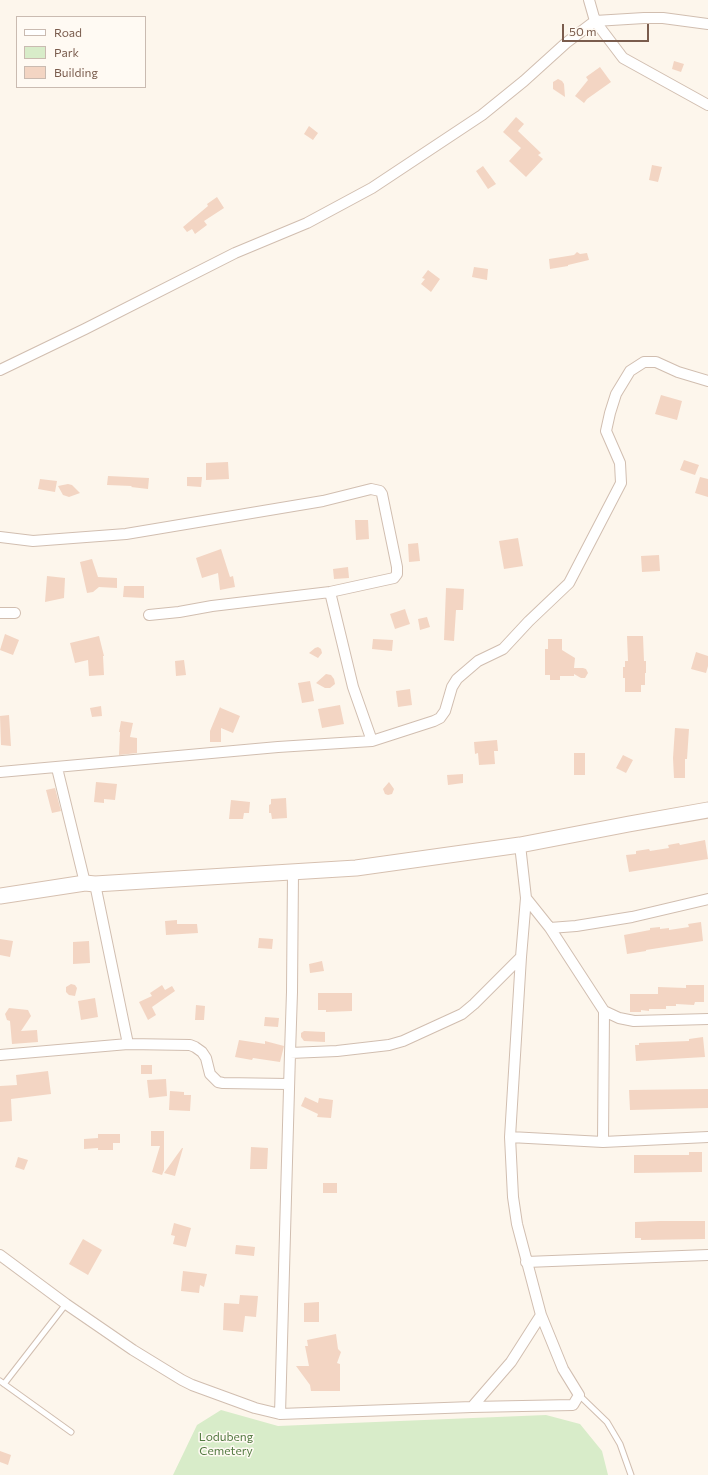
<!DOCTYPE html>
<style>
body{margin:0}
#map{position:relative;width:708px;height:1475px;overflow:hidden;background:#fdf6ec;font-family:Commissioner,sans-serif}
canvas{display:block}
.legend{position:absolute;left:16px;top:16px;width:130px;height:72px;box-sizing:border-box;background:#fffaf3;border:1px solid #cabbb1;margin:0;padding:5px 7px;list-style:none;font-size:12px;color:#7a5c4d}
.legend li{display:flex;align-items:center;gap:8px;height:20px}
.legend b{width:20px;border:1px solid #cabbb1}
.scale{position:absolute;left:562px;top:24px;width:87px;height:18px;box-sizing:border-box;border:2px solid #7a5c4d;border-top:0;padding-left:5px;font-size:12px;line-height:14px;white-space:nowrap;color:#7a5c4d;-webkit-text-stroke:3px #fffaf3;paint-order:stroke}
</style>
<div id="map">
<canvas width="708" height="1475"></canvas>
<ul class="legend">
<li><b style="height:5px;background:#fff"></b>Road</li>
<li><b style="height:11px;background:#d8ecc9"></b>Park</li>
<li><b style="height:11px;background:#f3d5c3"></b>Building</li>
</ul>
<div class="scale">50 m</div>
</div>
<script>
const ctx = document.querySelector('canvas').getContext('2d');
ctx.lineJoin = 'round';
function fill(path, color) {
  ctx.fillStyle = color;
  ctx.fill(path, 'evenodd');
}
function toPath(rows) {
  const path = new Path2D();
  for (const r of rows) {
    path.moveTo(r[0], r[1]);
    for (let i = 2; i < r.length; i += 2) path.lineTo(r[i], r[i + 1]);
  }
  return path;
}
function strokePath(path, color, width, dash) {
  ctx.strokeStyle = color;
  ctx.lineWidth = width;
  ctx.lineCap = dash ? 'butt' : 'round';
  ctx.setLineDash(dash || []);
  ctx.stroke(path);
}
function label(font, color, halo, rows, align = 'center') {
  ctx.font = font + ' Commissioner,sans-serif';
  ctx.lineWidth = 3;
  ctx.setLineDash([]);
  ctx.textBaseline = 'middle';
  ctx.strokeStyle = halo;
  ctx.fillStyle = color;
  for (const [text, x, y, turn = 0] of rows) {
    ctx.save();
    ctx.translate(x, y);
    ctx.rotate((+turn || 0) * Math.PI / 180);
    ctx.textAlign = isNaN(turn) ? turn : align;
    if (halo) ctx.strokeText(text, 0, 0);
    ctx.fillText(text, 0, 0);
    ctx.restore();
  }
}
fill(toPath([
 [221,1410,278,1426,546,1415,580,1424,602,1451,608,1475,173,1475,197,1425]
]), '#d8ecc9');
fill(toPath([
 [674,61,684,64,681,72,672,69],
 [600,67,611,82,587,99,584,103,575,96,588,80,586,77],
 [558,79,562,81,564,84,565,97,553,89,553,82],
 [516,117,524,124,518,131,541,153,538,155,543,159,526,177,509,161,521,148,503,132],
 [309,126,318,133,313,140,304,134],
 [652,165,662,167,658,182,649,180],
 [483,166,496,184,488,189,476,171],
 [217,197,224,208,204,221,207,225,195,234,192,229,187,232,183,227,208,206,207,204],
 [577,252,580,254,587,253,589,260,568,265,568,266,550,269,549,259,574,255],
 [474,267,488,269,487,280,472,277],
 [428,270,440,279,431,292,421,284,425,279,422,278],
 [661,395,682,401,677,420,655,414],
 [684,460,699,465,695,475,680,470],
 [228,462,229,479,206,480,206,463],
 [108,476,149,478,148,489,131,487,132,486,107,485],
 [187,477,202,477,201,487,187,486],
 [700,477,708,479,708,497,695,493],
 [40,479,57,481,55,492,38,489],
 [68,484,72,485,80,493,69,497,63,495,58,486],
 [355,520,368,520,369,539,356,540],
 [518,538,523,566,504,569,499,541],
 [418,543,420,561,409,562,408,544],
 [221,549,230,577,233,576,235,587,220,590,218,573,202,578,196,558],
 [659,555,660,571,642,572,641,556],
 [92,559,98,577,117,578,117,588,99,587,93,592,87,593,80,562],
 [348,567,349,578,334,579,333,569],
 [47,576,65,578,64,598,45,602],
 [124,586,144,586,144,598,123,597],
 [446,588,464,589,463,610,456,610,454,641,444,640],
 [405,609,410,624,395,629,390,614],
 [427,617,430,627,420,630,418,619],
 [5,634,19,640,13,655,0,650],
 [99,636,104,656,103,656,104,675,89,676,88,660,75,663,70,643],
 [627,636,643,636,644,661,646,661,646,673,645,673,645,685,641,685,641,692,625,692,625,678,623,678,623,667,625,667,625,661,628,661],
 [373,639,393,640,392,651,372,649],
 [548,639,562,639,562,650,575,658,574,668,583,668,586,669,588,673,585,678,581,678,574,674,574,676,560,676,560,680,550,680,550,675,545,675,545,649,548,649],
 [318,647,321,649,322,653,318,658,309,653,315,648],
 [696,652,708,656,708,666,706,673,691,669],
 [184,660,186,675,176,676,175,661],
 [326,674,331,675,334,679,335,684,330,688,325,688,316,683],
 [310,681,314,701,302,703,298,683],
 [410,689,412,705,398,707,396,691],
 [340,705,344,724,322,728,318,709],
 [101,706,102,716,92,717,90,708],
 [220,707,221,708,240,716,233,733,221,728,221,742,210,742,210,731],
 [9,715,11,746,1,745,0,716],
 [121,721,133,723,130,737,137,738,137,753,119,755,120,732,119,732],
 [675,728,689,729,687,759,685,759,685,778,674,778,673,758],
 [497,740,498,751,494,751,495,764,479,765,478,753,475,754,474,742],
 [574,753,585,753,585,775,574,775],
 [623,755,633,760,626,773,616,768],
 [463,774,463,783,448,785,447,775],
 [96,782,117,784,115,800,104,799,104,803,94,802],
 [389,782,394,789,392,794,388,795,385,794,383,789],
 [55,788,61,811,52,813,46,790],
 [286,798,287,818,272,819,271,813,269,813,269,805,271,804,271,799],
 [231,800,250,802,249,813,244,813,243,819,229,819],
 [705,840,708,859,629,872,626,855,636,854,636,851,649,849,650,851,669,848,668,845,679,843,680,845],
 [177,920,177,924,197,924,198,933,166,935,165,921],
 [701,922,703,941,646,950,646,951,627,954,624,935,650,930,650,928,660,927,660,929,669,928,669,930,689,927,688,924],
 [259,938,273,939,272,949,258,948],
 [0,939,13,941,10,957,0,955],
 [89,941,90,963,73,964,73,942],
 [322,961,324,971,310,973,309,964],
 [71,984,75,985,77,988,75,996,69,995,66,992,66,987],
 [162,985,165,990,172,986,175,991,152,1007,156,1015,148,1020,139,1002,152,996,150,993],
 [686,985,704,985,704,1002,695,1002,694,1005,676,1004,676,1006,666,1006,666,1009,649,1009,649,1011,641,1010,641,1012,630,1012,630,994,658,994,658,987,686,988],
 [318,993,352,993,352,1011,326,1012,326,1010,318,1010],
 [95,998,98,1017,81,1020,78,1001],
 [196,1005,205,1006,204,1020,195,1020],
 [9,1008,28,1010,31,1016,21,1031,37,1030,38,1042,12,1044,10,1021,7,1020,5,1014],
 [265,1017,279,1018,278,1027,264,1026],
 [304,1031,325,1032,325,1042,304,1041,301,1037,301,1033],
 [703,1037,705,1057,636,1061,635,1045,639,1045,639,1043,689,1041,689,1039],
 [239,1040,265,1044,265,1041,284,1046,280,1062,253,1058,252,1060,235,1057],
 [141,1065,152,1065,152,1074,141,1074],
 [48,1071,51,1094,11,1099,12,1121,0,1122,0,1086,17,1085,16,1075],
 [166,1079,167,1096,149,1098,147,1080],
 [708,1089,708,1108,630,1110,629,1090],
 [170,1091,184,1092,184,1095,191,1095,190,1111,169,1110],
 [305,1097,318,1103,319,1098,333,1100,331,1118,317,1117,318,1114,301,1106],
 [151,1131,164,1131,164,1170,162,1175,152,1172,160,1146,151,1146],
 [98,1134,120,1134,120,1143,113,1143,113,1150,98,1150,98,1148,84,1149,84,1139,98,1138],
 [251,1147,268,1148,267,1169,250,1169],
 [182,1148,183,1148,175,1176,164,1173],
 [689,1152,702,1152,702,1172,634,1173,634,1155,689,1155],
 [18,1157,28,1160,24,1170,15,1167],
 [323,1183,337,1183,337,1193,323,1193],
 [660,1221,705,1221,705,1239,641,1240,641,1238,635,1238,635,1222],
 [174,1223,191,1228,186,1247,173,1244,175,1236,171,1235],
 [83,1239,102,1250,88,1275,69,1264],
 [236,1245,255,1247,254,1256,235,1254],
 [183,1271,207,1274,204,1287,200,1285,199,1293,181,1291],
 [240,1295,258,1296,256,1317,245,1316,243,1332,223,1330,224,1303,239,1304],
 [319,1302,319,1322,304,1322,304,1303],
 [336,1334,338,1349,341,1352,337,1363,340,1364,340,1391,311,1391,310,1385,296,1366,309,1366,305,1346,308,1346,307,1340],
 [0,1451,11,1455,8,1465,0,1462]
]), '#f3d5c3');
const lane = toPath([
 [0,1381,71,1432],
 [4,1384,66,1304],
 [579,1395,607,1422,620,1444,631,1475]
]);
const street = toPath([
 [589,0,595,21,623,58,708,105],
 [0,370,85,329,235,253,307,223,372,188,482,115,524,81,566,43,595,21,644,18,663,18,708,24],
 [0,537,33,541,126,534,323,501,371,489,380,491,382,494,397,567,397,574,394,578,330,592,212,606,179,612,149,615],
 [330,592,353,687,372,741,434,721,440,718,445,711,452,687,457,679,478,661,503,649,529,621,569,583,621,483,620,463,606,431,610,413,616,394,630,371,644,362,656,362,678,372,708,381],
 [0,613,15,613],
 [57,768,85,883],
 [0,772,278,747,372,741],
 [95,884,128,1044],
 [526,898,550,928,604,1011,619,1018,634,1021,708,1019],
 [550,928,576,926,632,917,708,899],
 [290,1053,292,992,293,872],
 [0,1055,128,1044,190,1045,195,1047,202,1052,206,1058,210,1074,218,1082,223,1083,288,1084],
 [510,1137,603,1142,708,1137],
 [603,1142,604,1011],
 [0,1255,66,1304,133,1350,182,1380,192,1385,255,1408,280,1414,472,1407,573,1405,579,1395,563,1369,541,1315,517,1224,513,1197,510,1137,521,957,526,898,520,845],
 [526,1262,708,1255],
 [472,1407,511,1362,541,1315],
 [280,1414,290,1053,337,1051,389,1045,403,1041,462,1014,474,1004,521,957]
]);
const secondary = toPath([
 [0,896,85,883,95,884,356,868,520,845,629,824,708,810]
]);
strokePath(lane, '#d1beb0', 7);
strokePath(street, '#d1beb0', 12);
strokePath(secondary, '#d6c0b0', 17);
strokePath(lane, '#fff', 5);
strokePath(street, '#fff', 10);
strokePath(secondary, '#fff', 15);
label('12px', '#537a41', '#fffaf3', [
 ["Lodubeng",226,1437],
 ["Cemetery",226,1451]
]);
</script>
